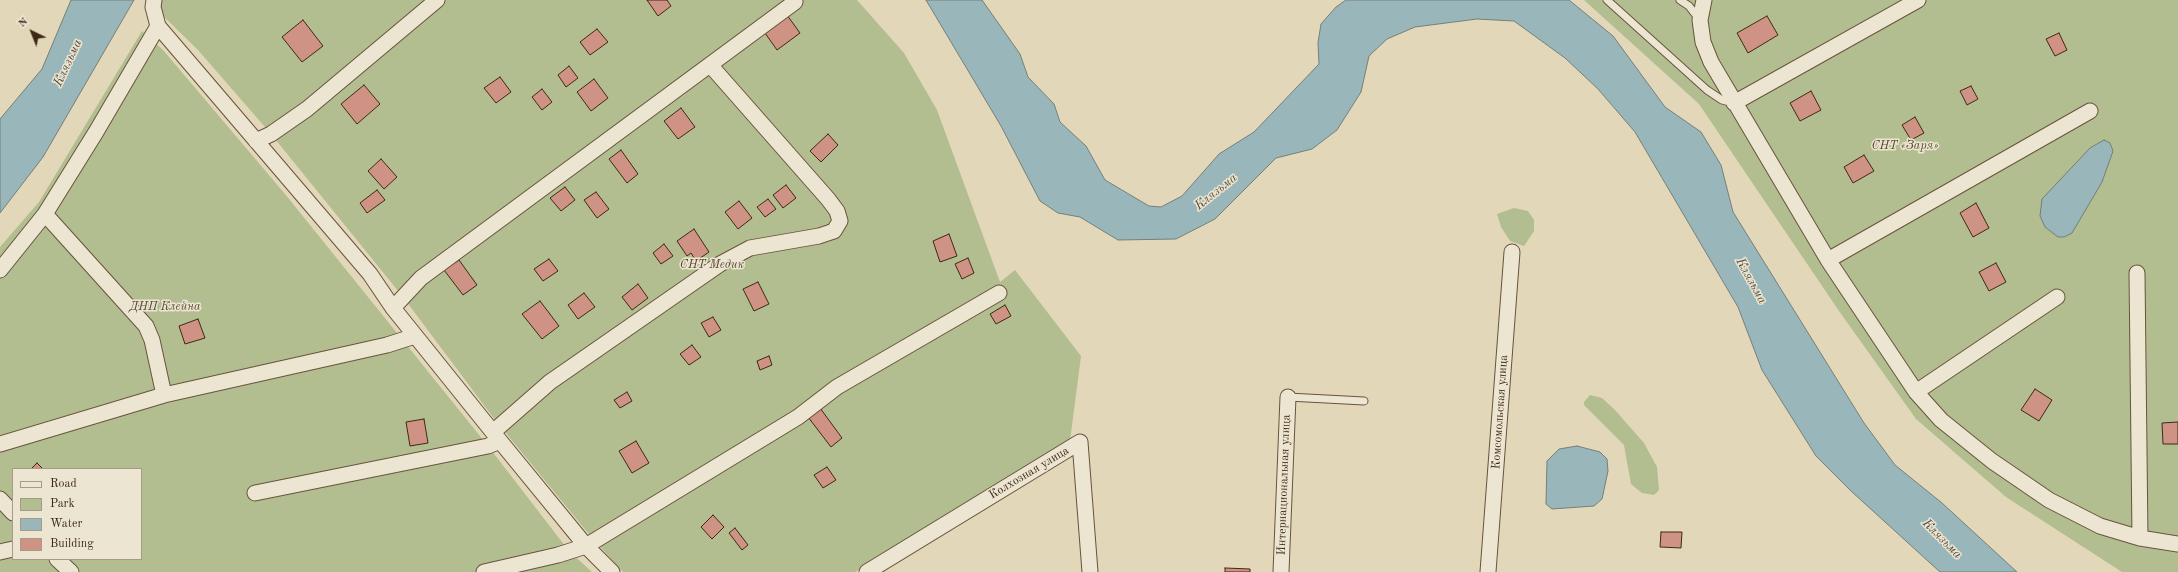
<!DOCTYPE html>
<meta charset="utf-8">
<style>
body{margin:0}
#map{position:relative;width:2178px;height:572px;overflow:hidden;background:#e2d7b8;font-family:"Old Standard TT",serif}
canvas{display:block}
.legend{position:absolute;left:12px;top:468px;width:130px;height:92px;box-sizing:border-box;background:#ece5d1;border:1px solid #a79a86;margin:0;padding:5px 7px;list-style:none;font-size:12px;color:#3f2915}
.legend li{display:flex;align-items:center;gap:8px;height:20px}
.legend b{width:20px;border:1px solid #a79a86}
.north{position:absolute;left:12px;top:12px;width:40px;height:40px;-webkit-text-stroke:3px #ece5d1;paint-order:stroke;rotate:317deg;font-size:11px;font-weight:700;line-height:16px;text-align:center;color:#3f2915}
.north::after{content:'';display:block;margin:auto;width:14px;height:18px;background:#3f2915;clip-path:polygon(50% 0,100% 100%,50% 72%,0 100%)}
</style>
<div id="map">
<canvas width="2178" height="572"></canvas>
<ul class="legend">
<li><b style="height:5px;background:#ece5d1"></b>Road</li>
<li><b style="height:11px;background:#b2be90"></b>Park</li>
<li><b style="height:11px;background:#99b7ba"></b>Water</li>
<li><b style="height:11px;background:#cf9385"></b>Building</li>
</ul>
<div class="north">N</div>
</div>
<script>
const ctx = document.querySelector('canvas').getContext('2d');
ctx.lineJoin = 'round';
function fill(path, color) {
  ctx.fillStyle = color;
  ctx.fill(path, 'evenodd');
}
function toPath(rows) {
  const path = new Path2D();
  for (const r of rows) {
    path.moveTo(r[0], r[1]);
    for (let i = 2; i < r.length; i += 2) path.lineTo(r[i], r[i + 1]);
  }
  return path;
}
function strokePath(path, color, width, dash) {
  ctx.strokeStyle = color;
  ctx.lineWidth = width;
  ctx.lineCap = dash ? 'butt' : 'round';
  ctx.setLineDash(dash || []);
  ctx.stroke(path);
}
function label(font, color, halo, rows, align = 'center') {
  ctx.font = font + ' "Old Standard TT",serif';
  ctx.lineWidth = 3;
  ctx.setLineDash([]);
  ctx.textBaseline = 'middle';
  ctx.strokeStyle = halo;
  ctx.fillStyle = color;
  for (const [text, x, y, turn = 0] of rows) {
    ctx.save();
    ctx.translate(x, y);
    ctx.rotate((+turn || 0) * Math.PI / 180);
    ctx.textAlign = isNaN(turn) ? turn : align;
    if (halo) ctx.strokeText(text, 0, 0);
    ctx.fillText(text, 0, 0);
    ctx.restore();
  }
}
fill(toPath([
 [147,0,857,0,904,53,937,110,1000,282,1015,270,1081,356,1070,441,855,572,623,572,588,533,492,416,403,297,271,134,198,50],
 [1584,0,2178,0,2178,572,2122,572,2006,497,1916,419,1839,311,1699,104],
 [142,31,163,50,285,194,488,446,569,551,592,572,0,572,0,247,39,202],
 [13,469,141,469,141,559,13,559],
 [1514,208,1528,211,1534,220,1534,231,1524,246,1510,241,1501,227,1497,214],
 [1590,395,1602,398,1615,410,1644,443,1657,467,1659,490,1654,495,1642,493,1631,484,1624,445,1584,405,1584,402]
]), '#b2be90');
const water = toPath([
 [71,0,134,0,43,157,0,213,0,119,42,69,71,0],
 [926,0,982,0,1020,54,1028,77,1054,104,1060,122,1086,146,1105,180,1149,206,1161,207,1182,196,1219,154,1254,132,1319,64,1318,43,1321,24,1336,7,1346,0,1569,0,1613,36,1665,107,1701,132,1721,165,1733,212,1864,423,1895,465,1942,503,2017,572,1940,572,1851,491,1816,456,1762,370,1738,307,1635,132,1598,89,1565,58,1514,21,1477,19,1415,27,1387,39,1369,56,1361,92,1337,130,1312,149,1276,158,1215,219,1176,239,1118,240,1080,217,1058,213,1040,201,1001,126,926,0],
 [2104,140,2110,143,2113,151,2102,182,2072,233,2064,237,2058,237,2045,227,2040,216,2042,199,2090,148,2104,140],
 [1577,446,1600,452,1607,459,1608,471,1602,499,1594,506,1552,509,1546,504,1547,461,1559,449,1577,446]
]);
fill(water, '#99b7ba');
strokePath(water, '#757e78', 1);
const building = toPath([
 [647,0,667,0,671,6,658,16,647,0],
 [787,15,800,33,777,50,765,33,787,15],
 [1767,16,1778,35,1748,53,1737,33,1767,16],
 [303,20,323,46,302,62,282,37,303,20],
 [597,29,608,42,590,55,580,42,597,29],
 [2059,33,2067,50,2055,56,2046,39,2059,33],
 [569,66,578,78,566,87,558,75,569,66],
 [500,77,511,92,496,103,484,88,500,77],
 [594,79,608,98,591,111,577,92,594,79],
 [364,85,380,104,357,124,341,104,364,85],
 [1971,86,1978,99,1967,105,1960,91,1971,86],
 [542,89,552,102,542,110,532,97,542,89],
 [1811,91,1821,110,1800,121,1790,103,1811,91],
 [681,108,695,127,678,139,664,121,681,108],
 [1915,117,1924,133,1911,140,1902,125,1915,117],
 [828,134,838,145,821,162,810,151,828,134],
 [621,150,638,174,627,183,609,159,621,150],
 [1864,155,1874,171,1853,183,1844,167,1864,155],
 [381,159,397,177,384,189,368,171,381,159],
 [786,185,796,198,783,208,773,195,786,185],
 [565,187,575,200,561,211,550,198,565,187],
 [377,190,385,200,367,213,360,203,377,190],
 [596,192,609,209,597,218,584,200,596,192],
 [768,199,776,209,765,217,757,207,768,199],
 [739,201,752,218,738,229,725,212,739,201],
 [1976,203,1989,228,1973,237,1960,213,1976,203],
 [694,229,709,252,696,261,691,253,687,256,677,241,694,229],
 [949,234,957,256,940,262,933,241,949,234],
 [664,244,673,256,661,264,653,253,664,244],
 [968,258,974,273,962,279,955,264,968,258],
 [549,259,558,271,543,281,534,269,549,259],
 [459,260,477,285,463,295,444,270,459,260],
 [1996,263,2006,282,1989,291,1979,272,1996,263],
 [758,282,769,304,754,311,743,289,758,282],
 [638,284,648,298,632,310,622,297,638,284],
 [584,293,595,307,578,319,568,305,584,293],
 [540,301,559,326,542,339,522,314,540,301],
 [1005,305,1011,316,996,324,990,314,1005,305],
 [713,317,721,330,709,337,701,323,713,317],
 [198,319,205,338,185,344,179,326,198,319],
 [692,345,701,357,689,365,680,354,692,345],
 [769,356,772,365,760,370,757,361,769,356],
 [2035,389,2052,400,2039,421,2021,410,2035,389],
 [627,392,632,401,620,408,614,400,627,392],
 [820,408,842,438,831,447,808,417,820,408],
 [424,419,428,443,410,446,406,422,424,419],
 [2178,422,2178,444,2163,444,2162,423,2178,422],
 [636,441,649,463,632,473,619,451,636,441],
 [37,463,43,469,31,469,37,463],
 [827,467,836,480,823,488,814,475,827,467],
 [713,515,724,527,712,539,701,527,713,515],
 [735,528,748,545,742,550,729,533,735,528],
 [1661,532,1682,532,1681,548,1660,547,1661,532],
 [1225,568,1250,569,1250,572,1225,572,1225,568]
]);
fill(building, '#cf9385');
strokePath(building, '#3f2915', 1);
const service = toPath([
 [1607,0,1707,90,1722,100,1734,103],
 [1680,0,1689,6,1699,19],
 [1288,397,1364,401]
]);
const minor = toPath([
 [154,0,153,7,158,26,370,274,393,308,500,441,586,546,612,572],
 [1704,0,1700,20,1703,42,1711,62,1828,260,1916,392,1941,420,1992,461,2049,500,2100,526,2140,538,2178,544],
 [1734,103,1918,0],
 [256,141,271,134,307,109,437,0],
 [45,214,146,326,152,340,164,395],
 [1828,260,2090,111],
 [0,270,45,214,96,132,158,26],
 [2137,273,2140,538],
 [393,308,421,278,795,2],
 [1916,392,2057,297],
 [493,432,550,382,720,264,750,248,819,236,834,231,840,221,837,211,828,199,711,66],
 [0,444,164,395,387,345,415,336],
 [255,493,488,446,500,441],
 [0,499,13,513],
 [0,552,13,549],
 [57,559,71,572],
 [484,572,558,555,586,546,798,417,837,387,999,293],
 [867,572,1080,442,1090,572],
 [1281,572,1288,397],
 [1488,572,1512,252]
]);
strokePath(service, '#68543e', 9);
strokePath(minor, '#68543e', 17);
strokePath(service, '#ece5d1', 7);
strokePath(minor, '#ece5d1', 15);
label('italic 12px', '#56472e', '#ece5d1', [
 ["СНТ «Заря»",1905,146],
 ["СНТ Медик",712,265],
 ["ДНП Клейна",165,307]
]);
label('12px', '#3f2915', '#ece5d1', [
 ["Комсомольская улица",1500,412,-86],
 ["Колхозная улица",1029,473,-31],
 ["Интернациональная улица",1284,485,-88]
]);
label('italic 13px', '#564c3e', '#ece5d1', [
 ["Клязьма",68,63,-65],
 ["Клязьма",1216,192,-39],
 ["Клязьма",1751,281,61],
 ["Клязьма",1942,539,45]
]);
</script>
